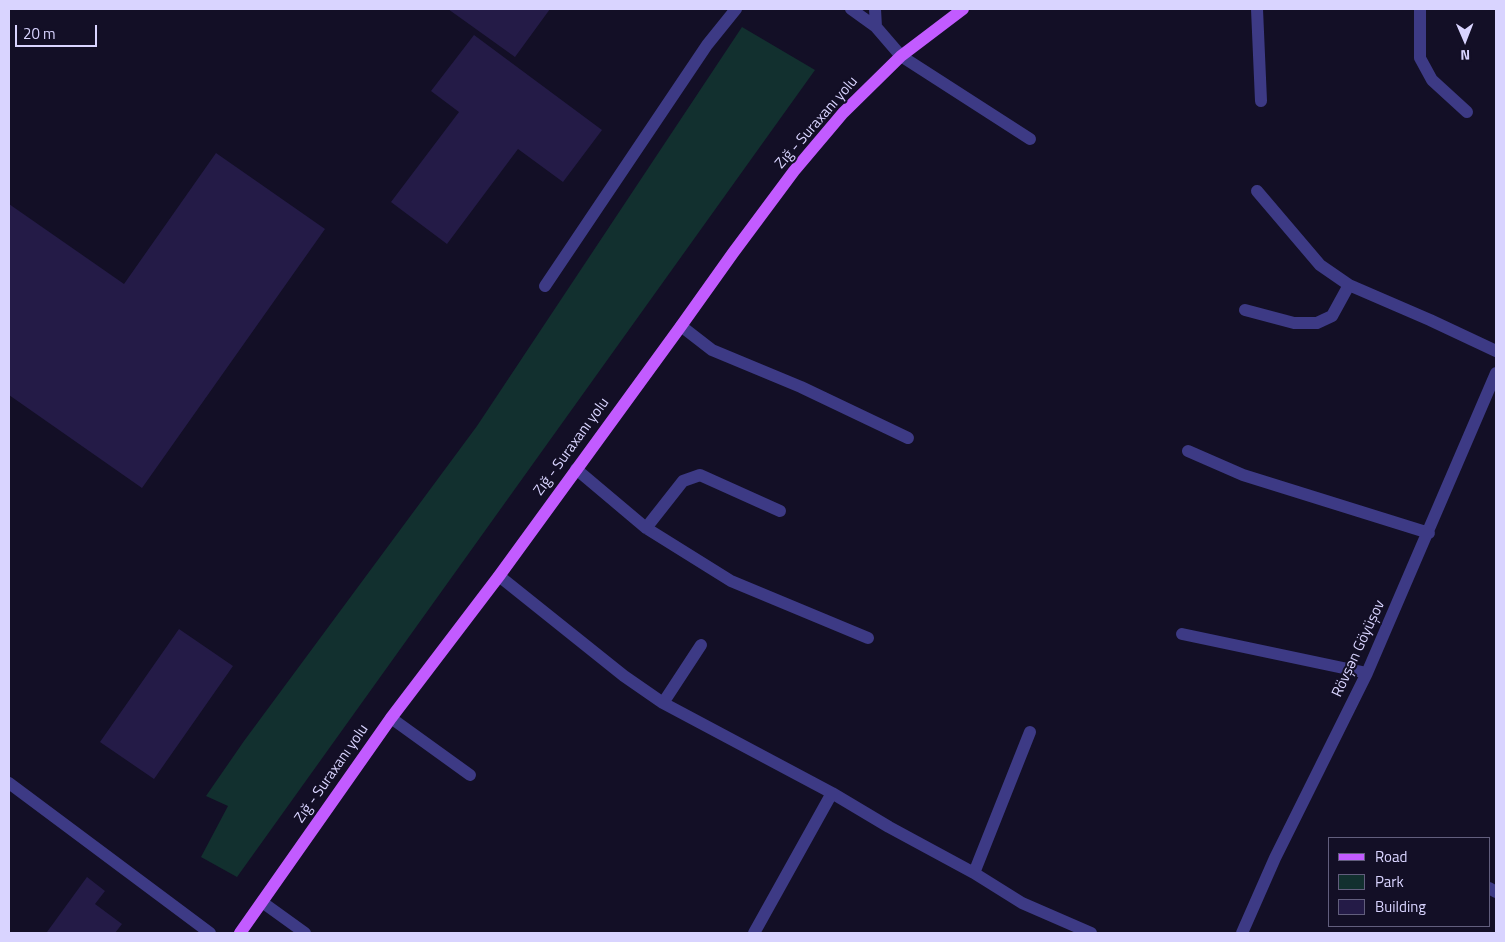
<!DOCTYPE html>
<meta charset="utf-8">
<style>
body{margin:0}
#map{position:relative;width:1505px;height:942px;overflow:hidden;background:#130f26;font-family:"Titillium Web",sans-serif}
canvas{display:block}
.frame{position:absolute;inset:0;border:10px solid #d9d4ff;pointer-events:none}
.legend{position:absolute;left:1328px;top:837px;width:162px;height:90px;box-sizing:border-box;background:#130f26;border:1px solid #625e7d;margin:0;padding:6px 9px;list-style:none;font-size:15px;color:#d9d4ff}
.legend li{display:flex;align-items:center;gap:10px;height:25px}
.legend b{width:25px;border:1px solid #625e7d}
.north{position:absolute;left:1440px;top:15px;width:50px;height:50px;-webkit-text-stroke:4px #130f26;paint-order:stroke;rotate:179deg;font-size:14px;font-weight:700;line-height:20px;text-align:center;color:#d9d4ff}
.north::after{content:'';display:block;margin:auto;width:18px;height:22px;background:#d9d4ff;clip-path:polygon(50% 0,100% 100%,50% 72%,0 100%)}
.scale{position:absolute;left:15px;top:25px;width:82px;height:22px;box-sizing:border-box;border:2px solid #d9d4ff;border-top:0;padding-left:6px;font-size:15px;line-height:18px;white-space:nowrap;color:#d9d4ff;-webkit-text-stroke:4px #130f26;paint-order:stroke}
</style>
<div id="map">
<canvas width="1505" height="942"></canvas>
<div class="frame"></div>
<ul class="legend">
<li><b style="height:6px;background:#c25bff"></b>Road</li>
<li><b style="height:14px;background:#12302f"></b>Park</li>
<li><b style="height:14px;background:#241b47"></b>Building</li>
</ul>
<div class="north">N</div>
<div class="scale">20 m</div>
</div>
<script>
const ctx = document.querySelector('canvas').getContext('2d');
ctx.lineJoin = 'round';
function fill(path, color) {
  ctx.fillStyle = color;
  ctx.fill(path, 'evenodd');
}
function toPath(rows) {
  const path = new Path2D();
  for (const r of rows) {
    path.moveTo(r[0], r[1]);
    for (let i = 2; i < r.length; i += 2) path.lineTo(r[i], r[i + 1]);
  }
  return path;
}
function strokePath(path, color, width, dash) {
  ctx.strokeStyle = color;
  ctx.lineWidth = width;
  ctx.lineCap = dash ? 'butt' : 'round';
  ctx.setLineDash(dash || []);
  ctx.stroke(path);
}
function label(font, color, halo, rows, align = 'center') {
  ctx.font = font + ' "Titillium Web",sans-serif';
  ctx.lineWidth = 4;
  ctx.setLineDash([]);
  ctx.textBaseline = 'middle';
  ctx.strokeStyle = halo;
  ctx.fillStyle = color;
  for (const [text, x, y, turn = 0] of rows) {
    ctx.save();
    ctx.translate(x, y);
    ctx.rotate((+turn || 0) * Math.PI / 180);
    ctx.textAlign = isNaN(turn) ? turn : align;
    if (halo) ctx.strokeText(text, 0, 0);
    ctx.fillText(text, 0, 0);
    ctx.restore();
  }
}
fill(toPath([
 [742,27,815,70,237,877,201,857,228,806,206,796,244,741,477,426]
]), '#12302f');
fill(toPath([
 [448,9,550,9,515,57],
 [474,35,602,130,563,182,518,149,447,244,391,202,459,112,431,91],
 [216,153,325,229,142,488,9,395,9,204,124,284],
 [179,629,233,666,154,779,100,742],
 [87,877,105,891,95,904,122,924,115,933,49,933,47,932]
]), '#241b47');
strokePath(toPath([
 [851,9,876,27,901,56,1030,139],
 [875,9,876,27],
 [1257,9,1261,101],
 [1420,9,1420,58,1432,80,1467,112],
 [1257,191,1320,265,1349,285,1430,320,1496,351],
 [545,286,707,45,736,9],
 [1245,310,1294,323,1317,323,1332,316,1349,285],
 [681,326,712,350,801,387,908,438],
 [1188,451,1243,475,1429,533],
 [576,469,646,528,731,581,868,638],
 [646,528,683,481,700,475,780,511],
 [499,576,624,676,663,703,832,793,889,827,974,873,1022,903,1091,933],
 [1182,634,1367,673],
 [663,703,701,645],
 [391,718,470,775],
 [9,783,210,933],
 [974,873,1030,732],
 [1489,888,1496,892],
 [262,902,305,933],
 [754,933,832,793],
 [1242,933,1275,858,1367,673,1496,373]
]), '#3d3a85', 12);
strokePath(toPath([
 [240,933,391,718,499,576,681,326,733,253,794,171,843,113,901,56,963,9]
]), '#c25bff', 12);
label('15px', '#d9d4ff', '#130f26', [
 ["Zığ - Suraxanı yolu",817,123,-49],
 ["Zığ - Suraxanı yolu",572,447,-54],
 ["Rövşən Göyüşov",1359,649,-65],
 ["Zığ - Suraxanı yolu",332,774,-55]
]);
</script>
